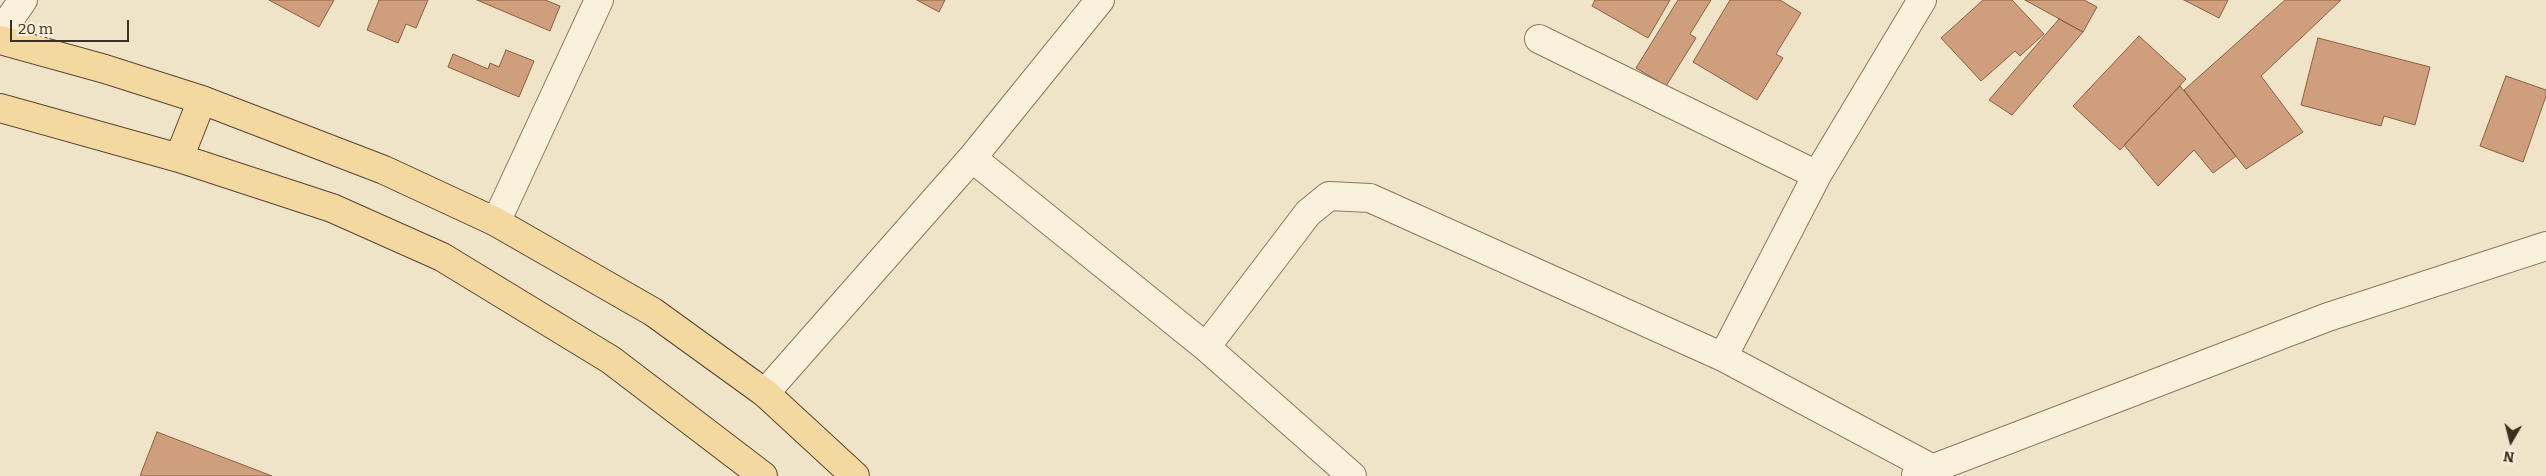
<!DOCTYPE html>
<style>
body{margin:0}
#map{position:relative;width:2546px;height:476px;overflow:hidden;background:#f0e4c8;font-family:Bitter,serif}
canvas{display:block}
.north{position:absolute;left:2486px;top:416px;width:50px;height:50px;-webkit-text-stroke:4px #f7eed8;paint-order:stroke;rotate:188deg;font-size:14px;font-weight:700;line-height:20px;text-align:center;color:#3d2e20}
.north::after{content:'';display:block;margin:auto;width:18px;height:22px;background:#3d2e20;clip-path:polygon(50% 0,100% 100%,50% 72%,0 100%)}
.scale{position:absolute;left:10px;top:20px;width:119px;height:22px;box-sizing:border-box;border:2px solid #3d2e20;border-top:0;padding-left:6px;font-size:15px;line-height:18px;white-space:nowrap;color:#3d2e20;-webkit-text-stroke:4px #f7eed8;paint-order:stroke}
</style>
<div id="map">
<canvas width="2546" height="476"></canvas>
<div class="north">N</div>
<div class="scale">20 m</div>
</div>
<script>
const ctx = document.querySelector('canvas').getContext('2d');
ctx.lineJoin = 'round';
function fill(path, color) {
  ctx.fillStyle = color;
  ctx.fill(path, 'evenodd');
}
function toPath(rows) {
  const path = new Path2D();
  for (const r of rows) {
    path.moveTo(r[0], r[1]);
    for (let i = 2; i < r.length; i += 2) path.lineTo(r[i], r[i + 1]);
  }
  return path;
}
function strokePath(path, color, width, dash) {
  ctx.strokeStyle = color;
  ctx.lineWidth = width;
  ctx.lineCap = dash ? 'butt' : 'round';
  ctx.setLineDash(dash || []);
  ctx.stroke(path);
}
const building = toPath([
 [269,0,334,0,319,27,269,0],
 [379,0,428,0,416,28,406,24,398,43,367,30,379,0],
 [477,0,545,0,560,6,550,31,477,0],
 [917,0,945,0,939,12,917,0],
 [1595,0,1670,0,1648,38,1592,6,1595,0],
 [1678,0,1711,0,1690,34,1696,38,1666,86,1636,68,1678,0],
 [1730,0,1780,0,1801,13,1776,54,1783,58,1757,100,1693,62,1730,0],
 [1983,0,2012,0,2044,34,2020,56,2015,51,1981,81,1941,38,1983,0],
 [2025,0,2084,0,2097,7,2083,32,2025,0],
 [2184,0,2228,0,2219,18,2184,0],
 [2285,0,2341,0,2261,76,2303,132,2246,169,2184,90,2285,0],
 [2059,19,2083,32,2012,115,1989,100,2059,19],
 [2139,36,2186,79,2120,150,2073,106,2139,36],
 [2318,38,2430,67,2415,125,2384,116,2381,126,2301,105,2318,38],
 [506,50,534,61,519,97,448,67,453,54,488,69,490,63,499,67,506,50],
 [2506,76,2546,90,2546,96,2523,162,2480,146,2506,76],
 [2180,86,2236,156,2213,173,2194,150,2158,186,2124,145,2180,86],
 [157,432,272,476,140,476,157,432]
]);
fill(building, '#cf9f7d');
strokePath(building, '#8d5f41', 1);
const minor = toPath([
 [1100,0,972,158,1206,347],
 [0,33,23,0],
 [1539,39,1817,175],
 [496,222,599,0],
 [1723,357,1817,175,1922,0],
 [765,393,972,158],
 [1916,475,2328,317,2546,246],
 [1352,476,1206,347,1308,213,1329,196,1370,198,1723,357,1933,469]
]);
const primary = toPath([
 [0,40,105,69,202,100,384,170,496,222,653,312,765,393,855,476],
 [0,108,179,158,332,208,442,257,611,360,763,476],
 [179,158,202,100]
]);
strokePath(minor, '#8d765c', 30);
strokePath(primary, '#5b4430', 30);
strokePath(minor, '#faf1dc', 28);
strokePath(primary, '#f3d9a0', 28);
</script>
